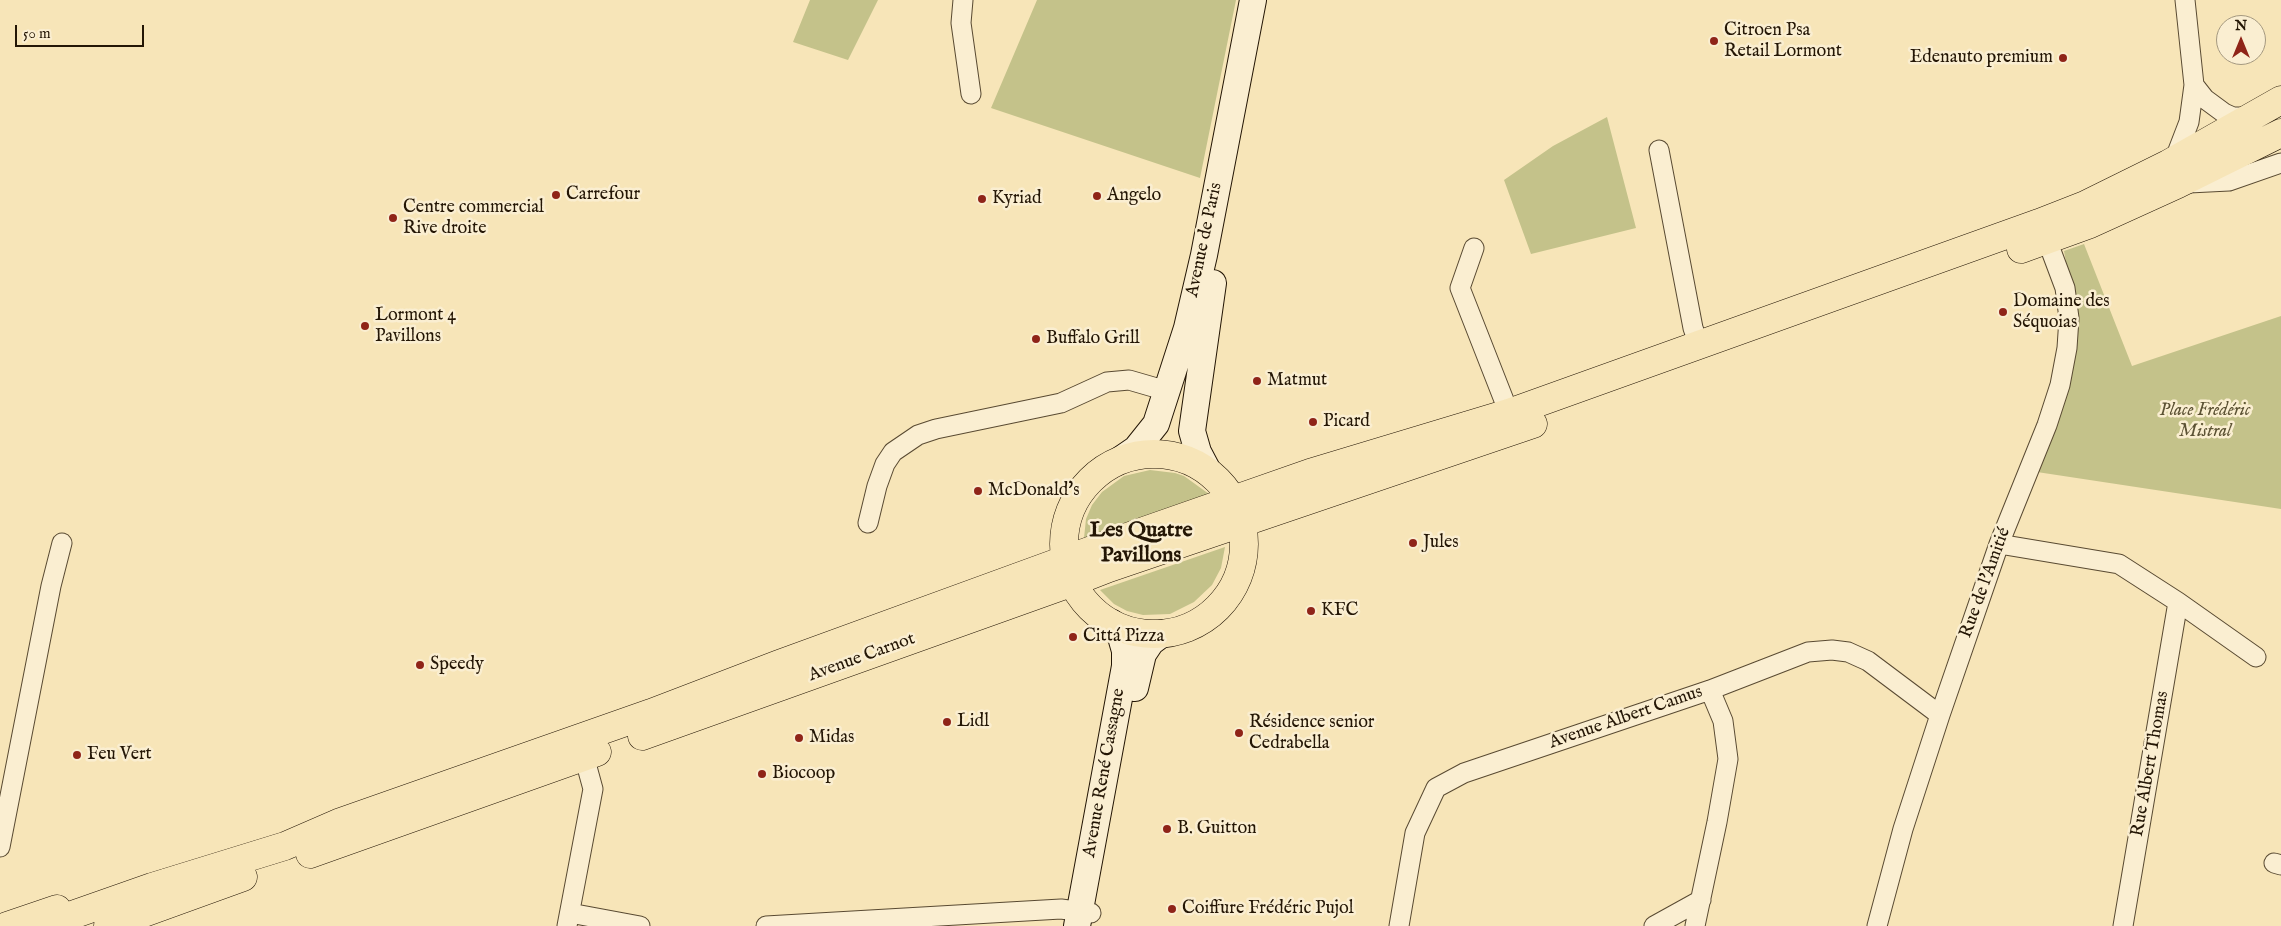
<!DOCTYPE html>
<meta charset="utf-8">
<style>
body{margin:0}
#map{position:relative;width:2281px;height:926px;overflow:hidden;background:#f7e5b8;font-family:"IM FELL English",serif}
canvas{display:block}
.north{position:absolute;left:2216px;top:15px;width:50px;height:50px;box-sizing:border-box;background:#faeed1;border:1px solid #a4987f;border-radius:50%;rotate:0deg;font-size:14px;font-weight:700;line-height:20px;text-align:center;color:#241605}
.north::after{content:'';display:block;margin:auto;width:18px;height:22px;background:#8f2418;clip-path:polygon(50% 0,100% 100%,50% 72%,0 100%)}
.scale{position:absolute;left:15px;top:25px;width:129px;height:22px;box-sizing:border-box;border:2px solid #241605;border-top:0;padding-left:6px;font-size:15px;line-height:18px;white-space:nowrap;color:#241605;-webkit-text-stroke:4px #faeed1;paint-order:stroke}
</style>
<div id="map">
<canvas width="2281" height="926"></canvas>
<div class="north">N</div>
<div class="scale">50 m</div>
</div>
<script>
const ctx = document.querySelector('canvas').getContext('2d');
ctx.lineJoin = 'round';
function fill(path, color) {
  ctx.fillStyle = color;
  ctx.fill(path, 'evenodd');
}
function toPath(rows) {
  const path = new Path2D();
  for (const r of rows) {
    if (r.length === 3) {
      path.moveTo(r[0] + r[2], r[1]);
      path.arc(r[0], r[1], r[2], 0, 2 * Math.PI);
      continue;
    }
    path.moveTo(r[0], r[1]);
    for (let i = 2; i < r.length; i += 2) path.lineTo(r[i], r[i + 1]);
  }
  return path;
}
function strokePath(path, color, width, dash) {
  ctx.strokeStyle = color;
  ctx.lineWidth = width;
  ctx.lineCap = dash ? 'butt' : 'round';
  ctx.setLineDash(dash || []);
  ctx.stroke(path);
}
function label(font, color, halo, rows, align = 'center') {
  ctx.font = font + ' "IM FELL English",serif';
  ctx.lineWidth = 5;
  ctx.setLineDash([]);
  ctx.textBaseline = 'middle';
  ctx.strokeStyle = halo;
  ctx.fillStyle = color;
  for (const [text, x, y, turn = 0] of rows) {
    ctx.save();
    ctx.translate(x, y);
    ctx.rotate((+turn || 0) * Math.PI / 180);
    ctx.textAlign = isNaN(turn) ? turn : align;
    if (halo) ctx.strokeText(text, 0, 0);
    ctx.fillText(text, 0, 0);
    ctx.restore();
  }
}
fill(toPath([
 [810,0,878,0,848,60,793,42],
 [1037,0,1236,0,1200,178,991,108],
 [1607,117,1636,228,1531,254,1504,180,1553,146],
 [2084,244,2132,366,2281,316,2281,509,2037,472,2077,323,2064,251],
 [1150,470,1175,473,1184,476,1209,494,1084,538,1086,519,1092,505,1102,492,1124,476],
 [1225,547,1221,568,1212,585,1194,602,1170,614,1143,615,1127,611,1114,604,1100,590]
]), '#c4c28a');
const street = toPath([
 [963,0,961,23,971,94],
 [2185,0,2194,85],
 [1659,150,1693,328,1699,345],
 [2174,161,2189,122,2194,85,2205,99,2224,113,2233,117,2252,117],
 [2189,183,2229,181,2281,163],
 [1474,248,1460,288,1509,413],
 [868,523,877,486,885,464,893,452,918,435,936,429,1061,403,1107,382,1129,380,1167,391],
 [1999,544,2119,564,2178,602,2123,926],
 [2178,602,2256,657],
 [0,847,51,586,62,543],
 [2274,863,2281,865],
 [570,913,640,926],
 [567,926,593,789,584,756],
 [766,926,1061,909,1091,913],
 [1399,926,1415,833,1436,788,1464,773,1710,690,1808,652,1832,650,1848,652,1868,661,1940,715],
 [1654,926,1701,900],
 [1695,926,1717,822,1728,759,1723,721,1710,690],
 [1877,926,1903,829,1940,715,1999,544,2047,425,2060,385,2067,348,2069,318,2065,288,2047,240]
]);
const secondary = toPath([
 [1117,462,1136,449,1156,424,1187,328,1204,255,1253,0],
 [1208,471,1198,452,1192,431,1213,283],
 [1135,688,1143,654,1151,642,1163,633],
 [1077,926,1125,666,1125,651,1121,637,1112,623]
]);
const primary = toPath([
 [2021,249,2090,224,2178,184,2281,133],
 [1154,544,90],
 [642,736,1073,582,1109,568,1533,424],
 [310,854,597,752],
 [7,926,57,909],
 [41,926,152,887,285,846,338,823,651,713,779,664,1144,531,1310,473,1509,413,2039,223,2085,205,2168,164,2281,100],
 [108,926,243,877]
]);
strokePath(street, '#594a32', 21);
strokePath(secondary, '#241605', 28);
strokePath(primary, '#241605', 29);
strokePath(street, '#faeed1', 19);
strokePath(secondary, '#faeed1', 26);
strokePath(primary, '#f7e5b8', 28);
for (const [x, y, r, color] of [
 [1714,41,5,"#8f2418"],
 [2063,58,5,"#8f2418"],
 [556,195,5,"#8f2418"],
 [1097,196,5,"#8f2418"],
 [982,199,5,"#8f2418"],
 [393,218,5,"#8f2418"],
 [2003,312,5,"#8f2418"],
 [365,326,5,"#8f2418"],
 [1036,339,5,"#8f2418"],
 [1257,381,5,"#8f2418"],
 [1313,422,5,"#8f2418"],
 [978,491,5,"#8f2418"],
 [1413,543,5,"#8f2418"],
 [1311,611,5,"#8f2418"],
 [1073,637,5,"#8f2418"],
 [420,665,5,"#8f2418"],
 [947,722,5,"#8f2418"],
 [1239,733,5,"#8f2418"],
 [799,738,5,"#8f2418"],
 [77,755,5,"#8f2418"],
 [762,774,5,"#8f2418"],
 [1167,829,5,"#8f2418"],
 [1172,909,5,"#8f2418"]
]) {
  const dot = new Path2D();
  dot.arc(x, y, r, 0, 2 * Math.PI);
  ctx.fillStyle = color;
  ctx.fill(dot);
  strokePath(dot, '#faeed1', 2);
}
label('18px', '#241605', '#faeed1', [
 ["Citroen Psa",1724,31],
 ["Retail Lormont",1724,52],
 ["Edenauto premium",2053,58,"right"],
 ["Carrefour",566,195],
 ["Angelo",1107,196],
 ["Kyriad",992,199],
 ["Centre commercial",403,208],
 ["Rive droite",403,229],
 ["Domaine des",2013,302],
 ["Séquoias",2013,323],
 ["Lormont 4",375,316],
 ["Pavillons",375,337],
 ["Buffalo Grill",1046,339],
 ["Matmut",1267,381],
 ["Picard",1323,422],
 ["McDonald's",988,491],
 ["Jules",1423,543],
 ["KFC",1321,611],
 ["Cittá Pizza",1083,637],
 ["Speedy",430,665],
 ["Lidl",957,722],
 ["Résidence senior",1249,723],
 ["Cedrabella",1249,744],
 ["Midas",809,738],
 ["Feu Vert",87,755],
 ["Biocoop",772,774],
 ["B. Guitton",1177,829],
 ["Coiffure Frédéric Pujol",1182,909]
], 'left');
label('18px', '#241605', '#faeed1', [
 ["Avenue de Paris",1205,240,-78],
 ["Rue de l'Amitié",1986,583,-70],
 ["Avenue Carnot",862,658,-20],
 ["Avenue Albert Camus",1626,718,-19],
 ["Rue Albert Thomas",2151,764,-80],
 ["Avenue René Cassagne",1105,773,-80]
]);
label('italic 18px', '#5c5234', '#faeed1', [
 ["Place Frédéric",2205,411],
 ["Mistral",2205,432]
]);
label('bold 22px', '#241605', '#faeed1', [
 ["Les Quatre",1141,531],
 ["Pavillons",1141,556]
]);
</script>
